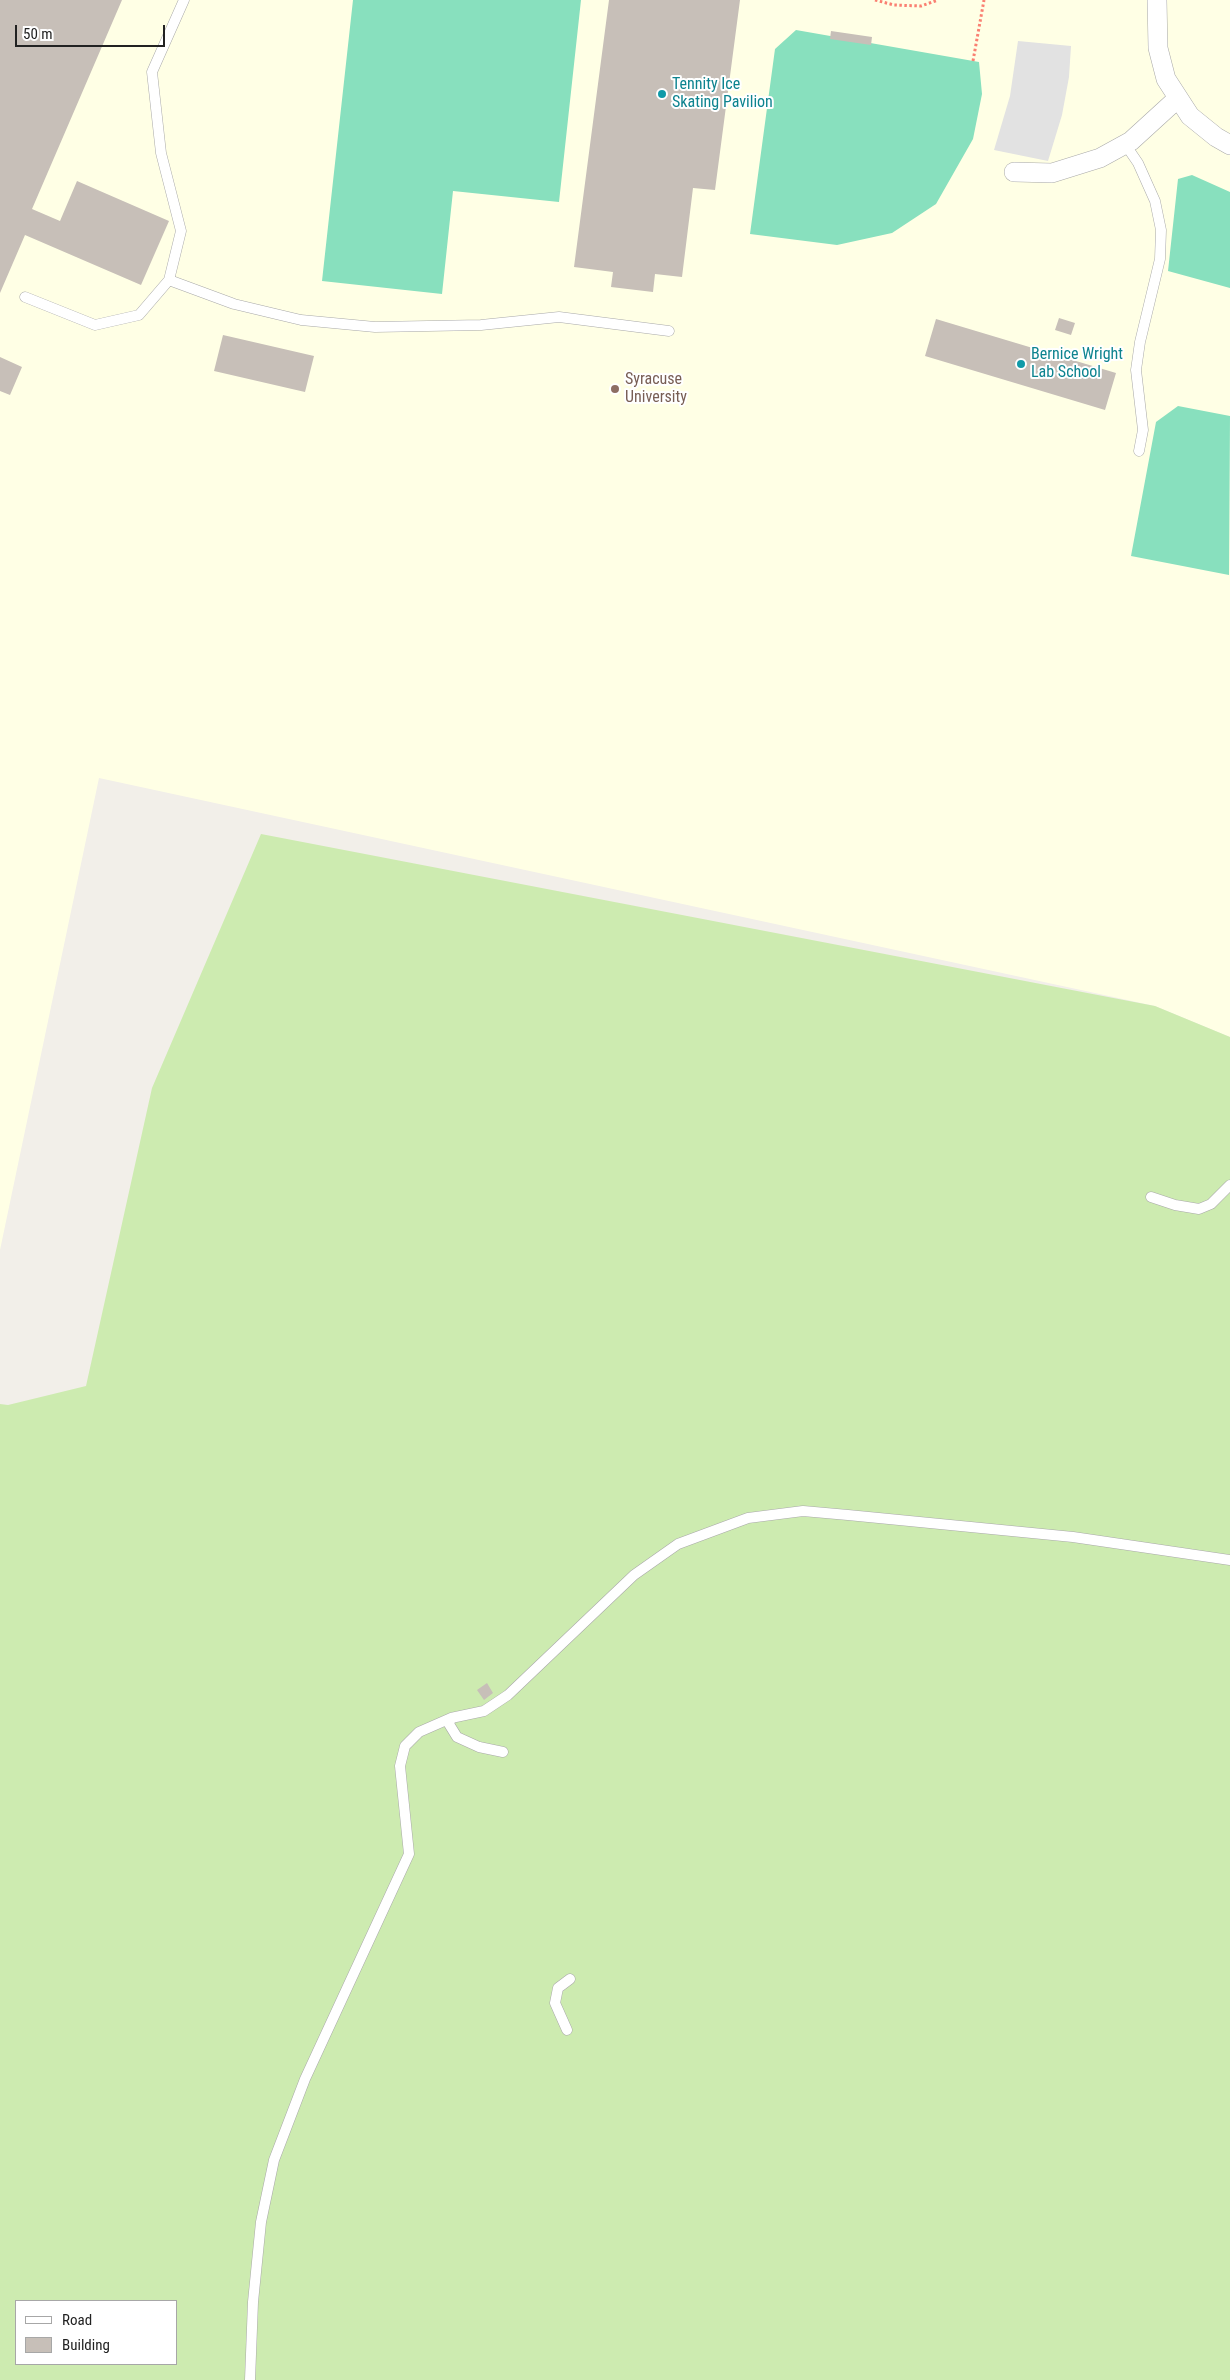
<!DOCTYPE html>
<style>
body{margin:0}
#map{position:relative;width:1230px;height:2380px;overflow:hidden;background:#f2efe9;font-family:"Roboto Condensed",sans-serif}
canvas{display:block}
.legend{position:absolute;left:15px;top:2300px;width:162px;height:65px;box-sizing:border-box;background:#fff;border:1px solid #a7a7a7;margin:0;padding:6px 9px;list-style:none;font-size:15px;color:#222}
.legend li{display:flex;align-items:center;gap:10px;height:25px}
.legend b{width:25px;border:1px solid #a7a7a7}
.scale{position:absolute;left:15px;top:25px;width:150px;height:22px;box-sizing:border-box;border:2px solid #222;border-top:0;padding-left:6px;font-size:15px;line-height:18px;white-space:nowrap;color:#222;-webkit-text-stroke:4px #fff;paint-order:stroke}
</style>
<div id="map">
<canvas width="1230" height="2380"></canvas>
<ul class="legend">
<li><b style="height:6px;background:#fff"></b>Road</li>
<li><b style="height:14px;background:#c7bfb8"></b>Building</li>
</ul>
<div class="scale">50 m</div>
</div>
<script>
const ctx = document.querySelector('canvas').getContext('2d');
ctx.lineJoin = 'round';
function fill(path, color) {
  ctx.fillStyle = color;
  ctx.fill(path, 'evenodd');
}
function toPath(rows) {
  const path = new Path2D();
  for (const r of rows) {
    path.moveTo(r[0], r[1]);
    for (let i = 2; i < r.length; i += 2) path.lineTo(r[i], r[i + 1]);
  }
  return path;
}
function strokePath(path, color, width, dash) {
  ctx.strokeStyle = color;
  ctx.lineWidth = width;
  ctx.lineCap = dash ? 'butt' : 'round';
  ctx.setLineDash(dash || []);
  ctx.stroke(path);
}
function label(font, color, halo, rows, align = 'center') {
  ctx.font = font + ' "Roboto Condensed",sans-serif';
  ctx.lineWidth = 4;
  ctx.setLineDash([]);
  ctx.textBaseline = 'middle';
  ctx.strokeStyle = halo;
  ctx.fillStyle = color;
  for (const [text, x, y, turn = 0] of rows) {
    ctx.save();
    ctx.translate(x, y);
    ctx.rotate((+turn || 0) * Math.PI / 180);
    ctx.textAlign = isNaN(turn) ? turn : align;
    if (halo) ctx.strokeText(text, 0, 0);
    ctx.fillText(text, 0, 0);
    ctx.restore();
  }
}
fill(toPath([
 [0,0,1230,0,1230,1037,1155,1006,99,778,0,1250]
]), '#ffffe5');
fill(toPath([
 [261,834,1155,1006,1230,1037,1230,2380,0,2380,0,1404,8,1405,86,1386,152,1088],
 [16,2301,176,2301,176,2364,16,2364]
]), '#cdebb0');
fill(toPath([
 [353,0,581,0,559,202,453,191,442,294,322,281],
 [796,30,979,62,982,94,973,139,936,204,892,233,837,245,750,234,775,49],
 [1192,175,1230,192,1230,288,1168,271,1178,179],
 [1178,406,1230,416,1229,575,1131,556,1156,422]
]), '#88e0be');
fill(toPath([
 [1018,41,1071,46,1069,77,1062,115,1048,161,994,150,1010,96]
]), '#e2e2e2');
fill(toPath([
 [0,0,122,0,32,209,60,221,77,181,169,221,141,285,25,235,0,293],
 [609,0,740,0,715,190,693,188,682,277,655,274,653,292,611,287,613,272,574,267],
 [831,31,872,37,871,45,830,39],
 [1059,318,1075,323,1071,335,1055,330],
 [936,319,1116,373,1105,410,925,356],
 [223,335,314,356,305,392,214,371],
 [0,357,22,367,10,395,0,391],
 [487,1683,493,1693,484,1700,477,1690]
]), '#c7bfb8');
const lane = toPath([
 [1125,144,1138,163,1155,201,1161,230,1160,259,1140,342,1136,370,1143,430,1139,451],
 [169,280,234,304,301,320,375,327,481,325,559,317,669,331],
 [25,297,95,325,139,315,169,280,181,231,161,153,152,72,184,0],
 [1151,1197,1175,1205,1199,1209,1211,1204,1230,1185],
 [503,1752,479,1747,457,1737,449,1724,451,1718,484,1711,508,1695,634,1575,678,1544,748,1518,803,1511,848,1515,1073,1537,1230,1560],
 [567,2030,555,2003,558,1988,570,1979],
 [250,2380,253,2302,261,2222,274,2160,305,2079,409,1854,400,1766,405,1746,419,1732,451,1718]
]);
const street = toPath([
 [1157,0,1158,48,1166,79,1190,116,1216,137,1230,145],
 [1014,172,1052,173,1100,158,1131,141,1177,99]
]);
strokePath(lane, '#a9a9a9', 11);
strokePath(street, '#a9a9a9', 20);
strokePath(toPath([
 [875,0,894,5,921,6,938,0],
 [973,61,984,0]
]), '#fa8072', 3, [2.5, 2.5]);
strokePath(lane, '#fff', 10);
strokePath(street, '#fff', 19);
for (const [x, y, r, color] of [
 [662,94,5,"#0f9aa8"],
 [1021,364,5,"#0f9aa8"],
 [615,389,5,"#8d6e63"]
]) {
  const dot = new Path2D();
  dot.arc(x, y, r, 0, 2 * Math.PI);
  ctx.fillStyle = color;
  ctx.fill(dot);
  strokePath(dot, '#fff', 2);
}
label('16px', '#0d838f', '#fff', [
 ["Tennity Ice",672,85],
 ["Skating Pavilion",672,103],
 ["Bernice Wright",1031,355],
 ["Lab School",1031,373]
], 'left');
label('16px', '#785e54', '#fff', [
 ["Syracuse",625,380],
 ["University",625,398]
], 'left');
</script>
